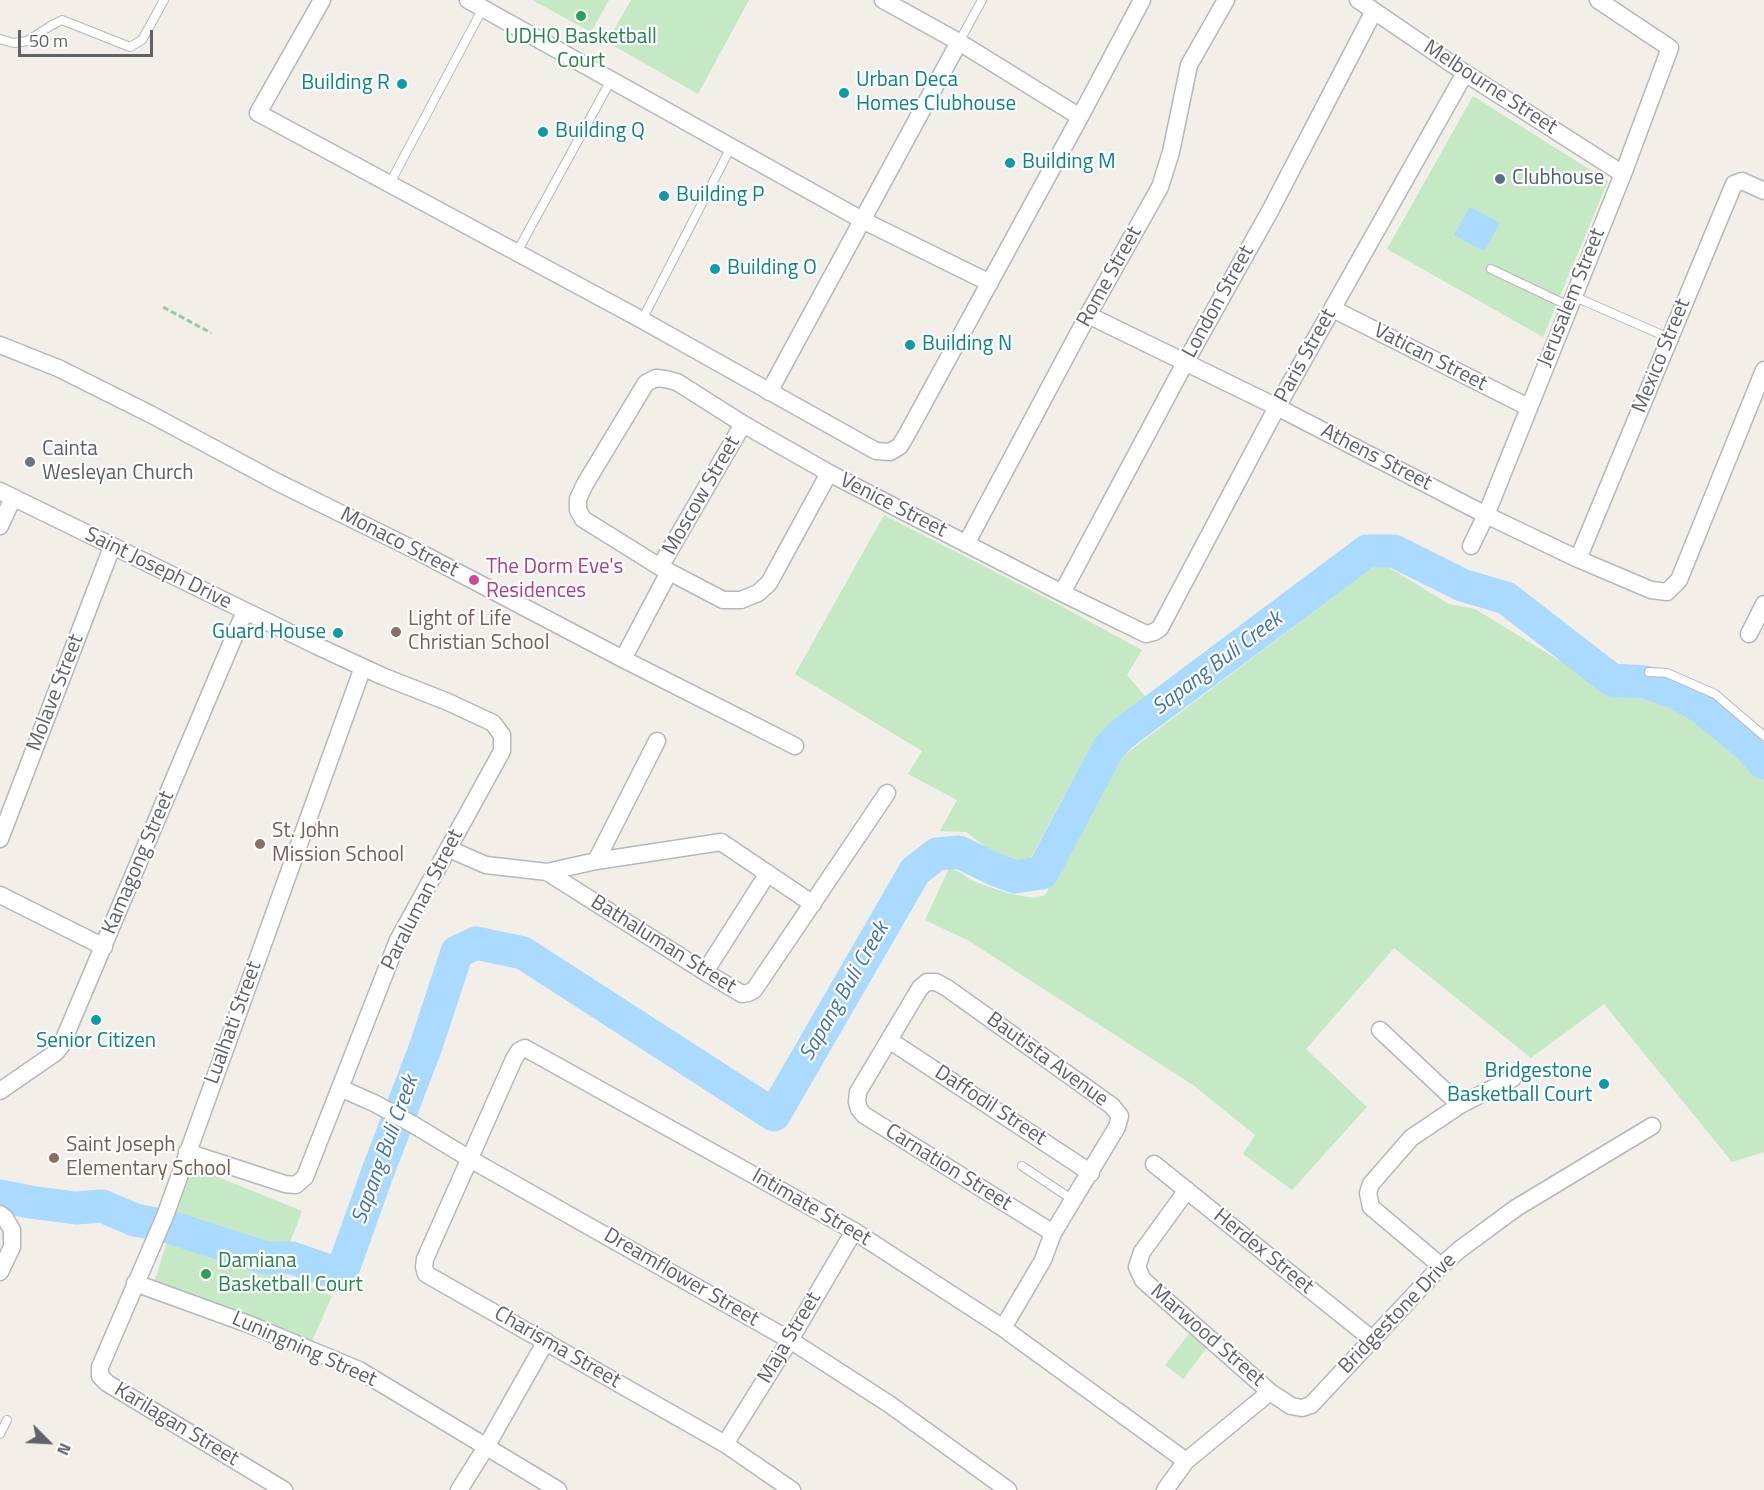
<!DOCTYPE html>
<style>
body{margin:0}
#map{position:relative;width:1764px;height:1490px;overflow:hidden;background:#f1efe8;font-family:"Titillium Web",sans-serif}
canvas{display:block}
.north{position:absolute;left:18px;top:1412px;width:60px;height:60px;-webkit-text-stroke:4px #fff;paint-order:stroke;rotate:114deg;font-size:16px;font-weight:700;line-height:24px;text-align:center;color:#5f6368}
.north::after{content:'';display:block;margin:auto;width:21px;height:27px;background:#5f6368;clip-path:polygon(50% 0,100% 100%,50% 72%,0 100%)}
.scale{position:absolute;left:18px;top:30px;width:135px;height:27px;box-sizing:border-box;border:3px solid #5f6368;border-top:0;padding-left:8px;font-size:18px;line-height:21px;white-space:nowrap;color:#5f6368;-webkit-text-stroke:4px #fff;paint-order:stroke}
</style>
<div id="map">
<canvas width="1764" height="1490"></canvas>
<div class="north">N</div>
<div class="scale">50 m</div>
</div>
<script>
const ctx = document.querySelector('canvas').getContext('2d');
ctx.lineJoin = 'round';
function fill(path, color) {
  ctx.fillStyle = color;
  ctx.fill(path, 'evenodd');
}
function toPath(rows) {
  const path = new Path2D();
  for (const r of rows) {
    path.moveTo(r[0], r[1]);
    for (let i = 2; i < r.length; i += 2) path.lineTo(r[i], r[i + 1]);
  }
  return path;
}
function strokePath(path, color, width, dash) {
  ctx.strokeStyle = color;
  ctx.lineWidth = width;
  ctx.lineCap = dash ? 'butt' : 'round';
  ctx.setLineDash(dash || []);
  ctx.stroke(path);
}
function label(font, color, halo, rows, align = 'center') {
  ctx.font = font + ' "Titillium Web",sans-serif';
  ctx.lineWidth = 4.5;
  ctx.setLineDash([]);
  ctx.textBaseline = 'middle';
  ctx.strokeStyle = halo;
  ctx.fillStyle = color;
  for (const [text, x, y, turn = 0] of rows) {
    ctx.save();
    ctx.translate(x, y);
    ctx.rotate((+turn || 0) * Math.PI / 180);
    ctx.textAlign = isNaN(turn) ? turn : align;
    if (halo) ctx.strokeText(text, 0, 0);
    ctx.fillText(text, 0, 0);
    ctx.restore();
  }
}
fill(toPath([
 [532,0,609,0,591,32],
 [631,0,749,0,698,94,607,42],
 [1473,96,1608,181,1543,337,1387,249],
 [884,515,1050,600,1142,650,1127,675,1152,704,1097,735,1029,861,1001,859,966,832,940,831,957,800,908,774,922,751,795,674],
 [1376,566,1388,567,1449,604,1475,609,1609,691,1691,710,1756,766,1764,780,1764,1152,1732,1162,1604,1004,1531,1058,1394,948,1306,1049,1367,1107,1292,1190,1243,1154,1255,1135,1193,1085,969,941,925,920,950,866,973,881,1007,893,1033,898,1045,895,1123,756,1366,572],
 [193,1167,302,1211,278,1274,332,1296,312,1341,239,1312,154,1283,174,1219],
 [1191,1331,1209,1345,1183,1379,1165,1365]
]), '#c5e8c5');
fill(toPath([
 [1470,207,1500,223,1484,251,1454,235]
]), '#aadaff');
strokePath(toPath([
 [0,1196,30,1202,76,1208,102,1206,135,1220,166,1226,266,1258,292,1258,341,1275,377,1174,426,1046,457,952,476,943,523,953,774,1115,915,871,937,854,959,852,994,869,1015,877,1042,873,1109,747,1121,735,1367,551,1394,551,1462,585,1506,598,1612,680,1645,682,1675,692,1701,707,1749,746,1764,763]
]), '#aadaff', 33);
const service = toPath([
 [0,39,14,43,27,41,52,25,62,20,130,47,142,40,164,0],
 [959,42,982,0],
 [390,183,483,8],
 [517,252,611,80],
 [1491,269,1569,306],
 [1573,296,1669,338],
 [642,320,731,147],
 [1649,672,1667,673,1715,694,1764,736],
 [1022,1166,1073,1200],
 [0,1434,7,1420]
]);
const minor = toPath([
 [322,0,258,113,642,320,876,451,890,452,900,446,907,434,1080,117,1142,0],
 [468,0,862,220,990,283],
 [883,0,959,42,1080,117],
 [1358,0,1465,73,1623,174],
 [1333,309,1528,407],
 [1088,315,1277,407,1486,515,1578,559,1651,590,1667,592,1679,580,1764,370],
 [0,345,58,368,152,415,275,481,419,552,623,659,795,746],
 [769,392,959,42],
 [829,473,769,583,758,593,741,600,723,600,660,567,583,519,578,510,578,499,585,484,646,383,656,378,665,379,677,382,743,424,829,473,1062,593,1146,634,1154,632,1160,628,1277,407,1465,73],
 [0,491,317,646,382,676,448,702,493,723,502,735,502,751,398,940,305,1177,296,1185,285,1184,187,1152],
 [0,526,13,498],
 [966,544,1088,315,1160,187,1171,152,1189,65,1226,0],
 [1471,546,1486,515,1623,174,1670,48,1598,0],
 [1578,559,1734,184,1742,181,1764,191],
 [660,567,743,424],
 [1062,593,1185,363,1270,211,1374,11],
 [1749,634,1764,604],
 [623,659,669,572],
 [0,839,112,547],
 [449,849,486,865,547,872,596,861,721,842,813,904],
 [596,861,657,741],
 [547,872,705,972,742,994,748,993,754,990,887,793],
 [0,895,104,947],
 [705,972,768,873],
 [1380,1030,1460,1105],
 [889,1040,1091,1173],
 [340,1088,374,1103,414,1125,470,1159,790,1340,889,1404,1008,1490],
 [0,1091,55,1053,61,1046,245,611],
 [1154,1164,1373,1340],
 [1187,1190,1142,1252,1137,1267,1143,1280,1270,1392],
 [0,1214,5,1218,12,1230,12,1247,0,1272],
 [1441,1266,1371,1207,1368,1193,1371,1184,1411,1138,1460,1105,1513,1078],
 [135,1283,248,1324,359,1370,558,1490],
 [1003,1328,1043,1260,1053,1233,1117,1127,1120,1116,1112,1106,947,988,936,982,927,982,920,988,858,1092,857,1102,859,1109,864,1115,1053,1233],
 [725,1444,790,1340,854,1231],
 [284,1490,107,1383,100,1376,100,1367,165,1216,363,667],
 [459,1490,486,1447,546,1341],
 [792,1490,725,1444,426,1274,424,1267,425,1259,514,1059,519,1051,525,1048,854,1231,1003,1328,1186,1461],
 [1165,1490,1186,1461,1270,1392,1291,1406,1302,1408,1311,1405,1441,1266,1459,1250,1516,1208,1652,1126]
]);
strokePath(service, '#b5b8bc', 10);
strokePath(minor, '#b5b8bc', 19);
strokePath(toPath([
 [163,307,211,333]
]), '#9cc7a9', 3, [6, 3]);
strokePath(service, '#fff', 8);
strokePath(minor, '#fff', 16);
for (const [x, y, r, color] of [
 [581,16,6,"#2e9e5b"],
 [402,84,6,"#0f9aa8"],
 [844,93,6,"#0f9aa8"],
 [543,132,6,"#0f9aa8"],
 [1010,163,6,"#0f9aa8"],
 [1500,179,6,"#5c6f8a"],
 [664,196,6,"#0f9aa8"],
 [715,269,6,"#0f9aa8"],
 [910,345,6,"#0f9aa8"],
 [30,462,6,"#6b7280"],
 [474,580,6,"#d1479c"],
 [396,632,6,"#8d6e63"],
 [338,633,6,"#0f9aa8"],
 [260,844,6,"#8d6e63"],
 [96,1020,6,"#0f9aa8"],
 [1604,1084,6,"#0f9aa8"],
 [54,1158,6,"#8d6e63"],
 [206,1274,6,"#2e9e5b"]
]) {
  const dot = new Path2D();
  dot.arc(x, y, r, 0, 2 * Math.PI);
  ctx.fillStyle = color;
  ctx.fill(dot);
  strokePath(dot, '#fff', 2);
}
label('21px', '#27864d', '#fff', [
 ["UDHO Basketball",581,38],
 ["Court",581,62],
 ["Damiana",218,1262,"left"],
 ["Basketball Court",218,1286,"left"]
]);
label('21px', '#0d838f', '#fff', [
 ["Urban Deca",856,81],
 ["Homes Clubhouse",856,105],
 ["Building R",390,84,"right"],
 ["Building Q",555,132],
 ["Building M",1022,163],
 ["Building P",676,196],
 ["Building O",727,269],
 ["Building N",922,345],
 ["Guard House",326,633,"right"],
 ["Senior Citizen",96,1042,"center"],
 ["Bridgestone",1592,1072,"right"],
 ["Basketball Court",1592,1096,"right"]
], 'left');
label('21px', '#5f6368', '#fff', [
 ["Melbourne Street",1490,88,33],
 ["Rome Street",1110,277,-61],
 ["Jerusalem Street",1572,298,-68],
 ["London Street",1219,302,-61],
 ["Paris Street",1306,356,-61],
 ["Mexico Street",1662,356,-68],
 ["Vatican Street",1430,358,27],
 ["Athens Street",1376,458,27],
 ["Moscow Street",702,496,-60],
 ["Venice Street",893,506,27],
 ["Monaco Street",399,543,27],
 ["Saint Joseph Drive",158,569,26],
 ["Molave Street",56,693,-69],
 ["Kamagong Street",139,863,-67],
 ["Paraluman Street",423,900,-63],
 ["Bathaluman Street",663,945,32],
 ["Lualhati Street",234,1023,-70],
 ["Bautista Avenue",1047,1060,36],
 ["Daffodil Street",990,1106,33],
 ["Carnation Street",948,1168,32],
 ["Intimate Street",811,1208,30],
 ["Herdex Street",1263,1252,39],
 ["Dreamflower Street",681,1278,30],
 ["Bridgestone Drive",1398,1314,-46],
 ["Marwood Street",1207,1336,41],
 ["Maja Street",790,1338,-59],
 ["Charisma Street",557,1348,30],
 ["Luningning Street",304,1350,24],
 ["Karilagan Street",176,1425,31]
]);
label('21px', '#4e5e75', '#fff', [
 ["Clubhouse",1512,179]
], 'left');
label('21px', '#5b616d', '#fff', [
 ["Cainta",42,450],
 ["Wesleyan Church",42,474]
], 'left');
label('21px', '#b23c85', '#fff', [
 ["The Dorm Eve's",486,568],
 ["Residences",486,592]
], 'left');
label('21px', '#785e54', '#fff', [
 ["Light of Life",408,620],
 ["Christian School",408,644],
 ["St. John",272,832],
 ["Mission School",272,856],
 ["Saint Joseph",66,1146],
 ["Elementary School",66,1170]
], 'left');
label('italic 22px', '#4174aa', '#fff', [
 ["Sapang Buli Creek",1218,664,-37],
 ["Sapang Buli Creek",845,992,-60],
 ["Sapang Buli Creek",386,1150,-70]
]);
</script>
